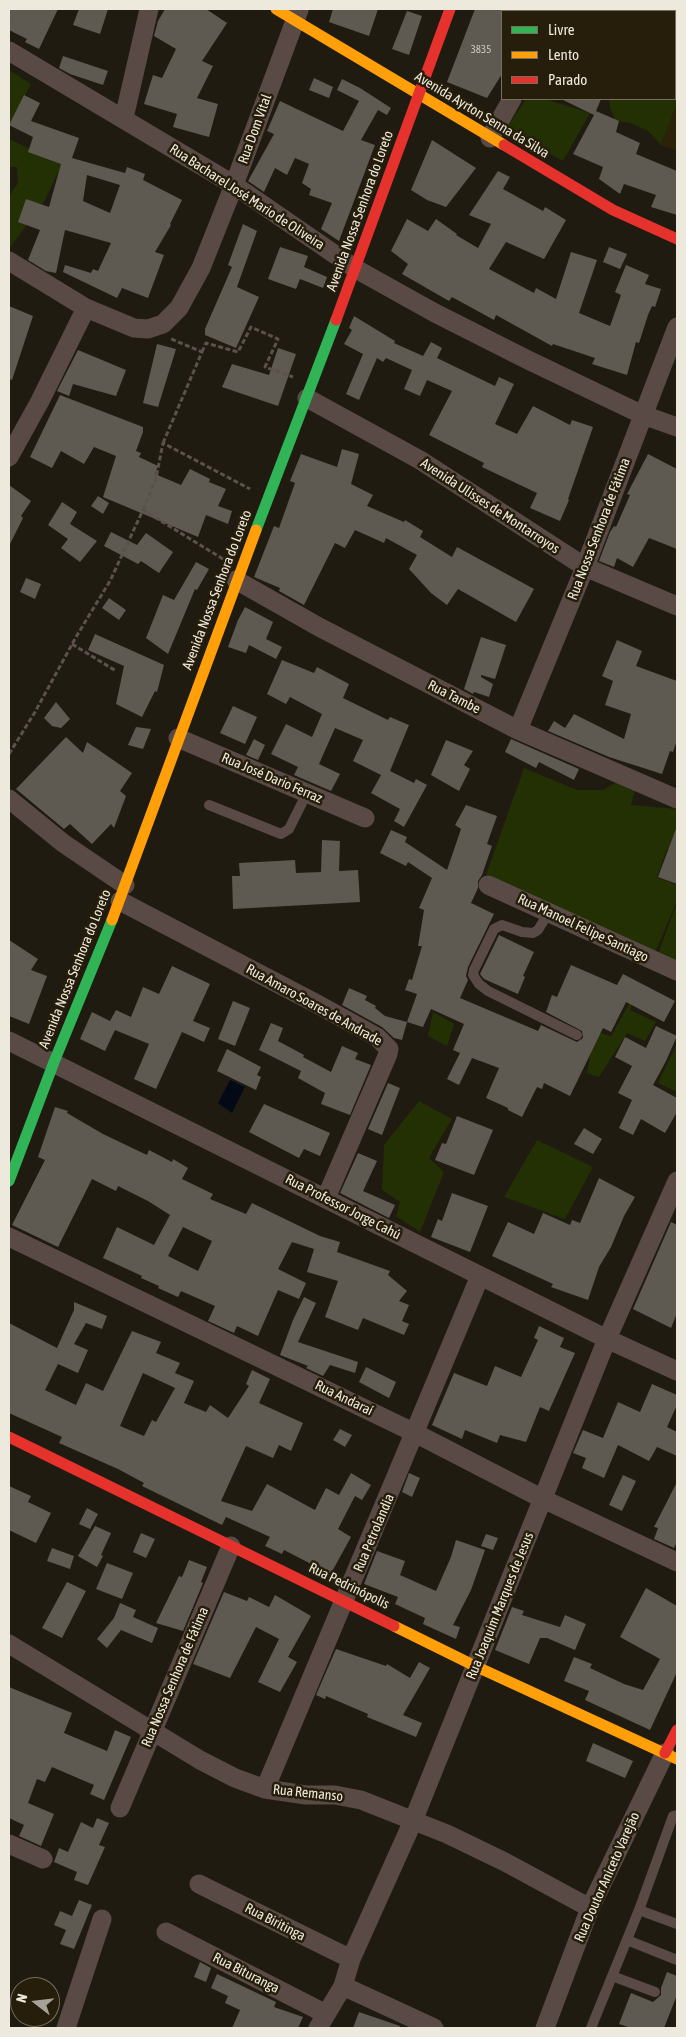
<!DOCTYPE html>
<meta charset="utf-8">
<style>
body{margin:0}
#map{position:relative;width:686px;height:2037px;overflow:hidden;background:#201b11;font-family:"Asap Condensed",sans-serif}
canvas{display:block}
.frame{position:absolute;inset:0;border:10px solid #eee9dd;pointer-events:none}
.legend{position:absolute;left:501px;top:10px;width:175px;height:90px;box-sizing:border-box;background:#261e0b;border:1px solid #766f5f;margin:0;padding:6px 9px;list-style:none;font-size:15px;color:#eee9dd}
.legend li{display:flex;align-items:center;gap:10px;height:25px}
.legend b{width:25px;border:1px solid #766f5f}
.north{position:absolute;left:10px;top:1977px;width:50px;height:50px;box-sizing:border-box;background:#261e0b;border:1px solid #766f5f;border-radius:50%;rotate:286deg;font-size:14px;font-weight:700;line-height:20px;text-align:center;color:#eee9dd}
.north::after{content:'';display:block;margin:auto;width:18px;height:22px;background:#a6a196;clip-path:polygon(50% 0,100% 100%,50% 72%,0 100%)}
</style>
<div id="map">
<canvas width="686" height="2037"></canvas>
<div class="frame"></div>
<ul class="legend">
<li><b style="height:6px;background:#30b455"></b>Livre</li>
<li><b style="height:6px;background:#ff9f0a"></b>Lento</li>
<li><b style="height:6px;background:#e5322d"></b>Parado</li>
</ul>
<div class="north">N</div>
</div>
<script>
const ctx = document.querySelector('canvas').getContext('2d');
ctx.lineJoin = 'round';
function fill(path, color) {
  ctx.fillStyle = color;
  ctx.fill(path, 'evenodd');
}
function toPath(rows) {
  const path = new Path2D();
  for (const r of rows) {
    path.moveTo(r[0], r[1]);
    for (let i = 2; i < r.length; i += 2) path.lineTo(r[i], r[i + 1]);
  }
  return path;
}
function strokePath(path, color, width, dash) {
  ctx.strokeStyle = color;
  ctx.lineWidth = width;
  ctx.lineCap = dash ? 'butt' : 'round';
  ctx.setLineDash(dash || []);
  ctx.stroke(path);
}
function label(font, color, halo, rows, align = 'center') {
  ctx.font = font + ' "Asap Condensed",sans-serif';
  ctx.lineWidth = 5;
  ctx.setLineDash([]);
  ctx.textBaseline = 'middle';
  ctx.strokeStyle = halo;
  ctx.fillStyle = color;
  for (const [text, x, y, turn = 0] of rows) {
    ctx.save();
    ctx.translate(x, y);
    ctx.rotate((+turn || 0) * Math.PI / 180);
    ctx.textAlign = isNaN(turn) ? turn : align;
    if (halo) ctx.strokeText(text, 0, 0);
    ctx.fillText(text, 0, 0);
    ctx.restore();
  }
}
fill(toPath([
 [677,104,677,151,661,145]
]), '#2b2208');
fill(toPath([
 [675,66,677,68,677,104,661,145,648,131,633,124,615,120,610,108,609,99,675,99],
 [9,70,31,84,9,125],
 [526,99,545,99,590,113,563,161,505,130],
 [9,139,62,164,45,200,9,249,9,196,18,183,17,167,9,167],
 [524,768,577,790,603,790,620,780,635,791,631,805,677,809,677,853,667,849,657,877,677,885,677,901,655,953,486,875],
 [677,903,677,961,658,954],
 [635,994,630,1010,656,1022,645,1041,627,1033,599,1077,587,1073,594,1037,601,1033,611,1036],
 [433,1012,454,1024,447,1046,428,1036],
 [677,1043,677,1092,658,1083],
 [419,1101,452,1119,429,1158,444,1172,420,1232,396,1216,400,1202,382,1190,384,1145],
 [537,1140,593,1167,565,1219,504,1197]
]), '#223004');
fill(toPath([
 [230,1080,245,1087,232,1113,218,1103]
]), '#030a16');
fill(toPath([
 [9,9,58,9,39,49,25,42,27,39,9,30],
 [79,9,108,9,100,34,73,25],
 [165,9,206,9,227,23,202,61,213,66,197,98,218,104,209,137,173,127,177,114,144,104,153,75,162,78,176,49,154,36,158,21],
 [333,9,378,9,369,36,329,22],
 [475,9,502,9,502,74,487,98,447,82],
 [407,11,422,16,409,55,392,49],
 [63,56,108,71,103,85,70,74,59,68],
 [314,78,333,87,329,98,309,90],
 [342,79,360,88,391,108,387,115,378,110,361,140,375,145,339,241,321,229,332,203,309,195,311,189,302,183,309,164,295,158,287,175,275,168,264,192,248,181,274,134,267,131,280,101,343,131,359,101,337,90],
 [24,95,40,103,31,121,79,138,72,158,125,173,127,167,145,174,143,180,182,200,170,224,171,225,155,252,164,255,148,298,122,288,117,298,63,272,65,265,91,273,93,269,98,271,111,243,65,230,56,273,46,271,28,260,40,230,18,222,26,199,49,207,61,164,28,152,33,137,9,125],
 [87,175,120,185,110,213,83,201],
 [561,99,601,99,596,111,619,121,616,132,640,143,636,154,677,171,677,215,651,207,656,195,624,184,620,194,599,179,603,167,573,154,594,115],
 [432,140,476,168,446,207,427,200,411,190],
 [498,171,510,177,503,189,543,211,545,207,566,220,544,259,506,242,489,269,534,293,536,288,556,299,571,252,597,260,579,313,610,326,621,295,615,292,626,265,649,275,645,284,661,289,655,307,652,306,648,315,639,343,636,342,627,375,592,364,595,358,553,344,552,346,496,315,494,320,452,297,449,301,402,274,408,264,391,251,407,219,428,231,436,219,457,234,456,235,478,248,491,224,469,215],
 [243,224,257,231,237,287,259,297,236,348,205,335,205,329,232,267,228,265],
 [280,247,308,256,304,267,327,277,323,288,300,279,296,289,268,279],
 [609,247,627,254,620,269,603,262],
 [9,306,33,316,12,380,9,379],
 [354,316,395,341,394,343,423,356,431,342,442,348,437,358,495,386,499,377,514,384,495,424,517,434,533,406,570,425,572,420,593,427,568,499,569,500,560,521,530,508,537,493,482,467,484,463,429,435,452,391,427,380,420,396,404,389,412,370,386,358,383,362,377,358,359,400,346,394,363,354,344,344,352,330,349,328],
 [157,344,176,349,158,407,143,403],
 [278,348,296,354,278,406,222,387,232,364,269,375],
 [78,350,126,370,116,396,73,384,69,396,57,391],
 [60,395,143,427,143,432,136,451,141,453,139,457,158,466,155,474,181,485,190,469,210,479,209,482,226,489,218,506,232,511,228,524,206,515,198,537,103,497,116,456,94,447,84,464,61,451,52,468,30,457],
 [342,449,359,454,351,484,373,495,367,506,404,522,405,520,423,531,420,537,452,557,457,547,534,589,516,622,458,589,447,605,431,593,409,569,417,555,386,538,384,543,355,530,345,548,335,543,304,605,279,591,280,588,254,577,274,526,279,528,295,483,290,481,301,454,337,467],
 [648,454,677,469,677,549,649,538,633,567,617,558,614,567,599,561,610,532,614,526,616,527,630,495,627,494],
 [9,485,31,501,21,516,23,518,9,546],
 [98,496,109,503,103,514,91,506],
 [62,502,77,512,70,524,97,541,80,562,61,548,68,539,48,525],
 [111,532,137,545,146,533,173,552,159,573,141,561,138,564,104,546],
 [196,562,209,569,197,590,195,589,168,654,146,638,163,595,174,600],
 [26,578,41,584,35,599,20,592],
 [109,598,126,610,119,620,102,608],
 [245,607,273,622,266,639,282,647,276,659,249,645,246,653,228,647,238,620],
 [95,634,164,665,157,692,155,691,142,717,116,704,124,666,88,650],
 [481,637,506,645,495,679,481,675,481,677,493,684,489,697,474,692,473,694,464,689],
 [617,640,642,651,636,666,677,681,677,740,673,752,670,751,662,774,609,757,548,731,554,721,565,728,574,714,624,739,631,714,605,705,613,681,602,676],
 [282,660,314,673,317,667,349,684,343,698,388,720,390,717,409,725,390,771,414,783,416,779,427,785,404,827,394,821,400,809,371,793,381,775,353,761,363,740,335,728,319,764,340,774,331,791,294,775,298,767,271,754,286,724,312,737,322,714,290,697,286,704,267,694],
 [56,702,70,719,61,728,52,726,44,718],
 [233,706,257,717,245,744,220,733],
 [136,727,151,729,143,749,128,745],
 [66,737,83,753,87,742,132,773,120,791,126,796,114,828,111,824,92,844,70,824,64,829,16,789],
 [254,739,265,745,258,760,246,755],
 [511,739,579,769,574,780,539,762,536,768,505,752],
 [446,740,473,751,464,765,470,769,459,791,431,775],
 [466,805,497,816,487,844,492,846,482,875,478,881,478,888,471,903,494,914,468,967,466,976,468,980,460,998,538,1031,541,1025,577,1042,583,1038,582,1031,546,1012,552,995,557,997,571,965,617,985,623,974,675,1001,664,1022,626,1002,611,1032,603,1028,570,1096,544,1083,542,1089,537,1087,522,1117,508,1110,508,1108,486,1098,499,1068,472,1058,459,1085,447,1079,460,1053,453,1050,464,1024,431,1009,423,1027,407,1022,417,994,405,990,409,979,412,980,422,946,418,946,424,910,419,908,432,878,408,862,406,866,380,853,391,830,407,837,405,842,447,870,461,829,455,825],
 [676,829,677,829,677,884,658,877],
 [322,840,340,841,339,871,358,870,360,902,233,909,232,876,240,876,239,863,295,860,296,873,321,872],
 [499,935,534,952,523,976,525,977,518,994,484,979,480,974],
 [9,940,38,959,31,970,47,976,29,1024,9,1016],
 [172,966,210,984,193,1021,210,1028,204,1042,182,1032,156,1089,134,1079,149,1044,115,1030,105,1051,80,1039,92,1012,110,1021,116,1010,131,1017,143,987,159,994],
 [349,988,367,996,365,1000,376,1006,375,1008,385,1016,407,1022,402,1040,394,1038,382,1027,342,1005],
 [233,1001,250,1008,235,1046,218,1039],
 [271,1023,283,1028,278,1041,304,1055,303,1057,331,1072,342,1046,358,1053,355,1059,371,1065,350,1115,321,1104,325,1093,298,1078,301,1071,259,1050],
 [656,1026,677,1036,666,1061,653,1085,677,1098,677,1112,665,1133,641,1119,633,1135,619,1128,632,1100,618,1093,632,1066,615,1057,625,1037,646,1048],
 [227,1049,261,1067,257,1075,261,1077,256,1090,217,1071],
 [388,1083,400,1088,382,1135,368,1129],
 [264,1104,330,1133,320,1156,304,1149,299,1158,249,1132],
 [55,1107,68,1111,67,1113,103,1134,147,1155,149,1150,172,1162,173,1159,188,1168,182,1179,213,1194,210,1199,246,1214,252,1203,320,1236,340,1242,337,1252,390,1271,388,1275,407,1291,399,1301,409,1305,402,1321,409,1324,404,1335,363,1318,358,1330,325,1317,338,1281,307,1272,314,1249,292,1242,278,1269,306,1283,299,1299,278,1290,258,1336,237,1326,234,1333,208,1321,215,1306,181,1291,178,1297,158,1288,159,1286,141,1278,142,1276,103,1258,117,1227,154,1245,170,1215,148,1201,118,1186,116,1191,92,1179,58,1247,12,1225,45,1160,38,1157],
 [183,1227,212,1241,198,1271,168,1256],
 [457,1116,493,1130,474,1175,435,1160,442,1143,446,1144],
 [584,1128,602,1139,593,1154,574,1144],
 [358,1153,377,1161,363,1191,395,1205,389,1218,340,1193],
 [599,1178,635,1197,624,1216,611,1247,599,1267,588,1300,551,1287,553,1284,492,1256,508,1222,534,1234,543,1213,570,1225,572,1220,580,1223],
 [452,1193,488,1206,470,1252,431,1237,438,1219,442,1221],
 [671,1222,677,1225,677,1313,671,1328,633,1309],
 [304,1297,316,1303,298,1342,358,1362,355,1373,330,1365,323,1376,306,1368,308,1366,280,1355,293,1320],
 [74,1302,107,1316,102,1329,86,1323,74,1344,88,1350,78,1373,58,1364,45,1390,76,1405,86,1383,103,1391,132,1331,161,1342,156,1353,180,1363,175,1373,194,1381,184,1403,206,1412,210,1405,228,1418,249,1386,246,1384,252,1370,270,1379,259,1403,303,1423,291,1451,279,1445,273,1458,246,1446,221,1501,252,1511,267,1484,315,1510,326,1488,339,1495,351,1473,371,1485,362,1500,355,1496,338,1529,351,1537,329,1577,315,1571,317,1567,284,1550,282,1554,265,1546,270,1537,226,1517,222,1525,142,1486,144,1483,118,1469,59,1443,62,1437,9,1413,9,1323,57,1348,74,1310],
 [143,1373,175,1388,156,1422,152,1420,144,1436,120,1426],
 [539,1326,564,1338,560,1347,575,1353,549,1411,540,1407,526,1442,500,1435,497,1443,465,1430,462,1439,432,1425,454,1373,487,1386,495,1366,521,1377,538,1340,534,1338],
 [366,1367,396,1382,389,1398,359,1382],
 [652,1384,677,1395,677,1405,667,1427,677,1432,677,1456,657,1447,649,1461,618,1445,604,1478,582,1468,586,1458,573,1453,583,1430,603,1438,618,1402,640,1412],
 [340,1429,352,1435,345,1447,333,1440],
 [409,1473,420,1478,412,1497,402,1492],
 [623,1475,636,1481,622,1511,609,1505],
 [677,1482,677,1542,674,1548,654,1539,658,1528,654,1527],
 [9,1486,31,1496,28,1502,51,1513,36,1543,9,1530],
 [87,1508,98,1514,90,1529,79,1524],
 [95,1526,111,1533,101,1555,103,1556,97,1567,78,1556],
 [141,1533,155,1539,146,1558,133,1552],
 [486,1534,498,1538,493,1550,481,1546],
 [456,1540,485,1550,471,1590,453,1625,460,1627,456,1639,423,1624,425,1618,395,1604,398,1597,364,1584,377,1551,405,1561,400,1575,436,1591,451,1557],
 [52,1548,74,1556,70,1569,47,1561],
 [189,1560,207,1567,201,1582,203,1583,183,1631,156,1623,179,1576,182,1577],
 [107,1563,133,1573,122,1599,96,1589],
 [67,1582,86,1591,62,1638,42,1628],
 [646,1588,677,1606,677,1672,650,1730,585,1700,589,1691,564,1681,574,1657,592,1664,590,1668,624,1684,643,1690,660,1659,620,1637],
 [224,1592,247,1601,249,1597,269,1607,275,1595,311,1616,288,1657,297,1662,280,1692,258,1682,279,1639,256,1627,230,1678,193,1664],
 [120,1603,136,1610,133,1617,158,1628,152,1643,121,1630,107,1648,97,1639,114,1618],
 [512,1607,524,1611,522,1615,560,1627,565,1615,586,1624,575,1650,547,1638,540,1638,529,1664,495,1650],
 [336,1649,386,1666,387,1664,410,1678,419,1662,430,1668,403,1715,422,1723,416,1737,367,1717,368,1714,326,1696,325,1699,316,1695],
 [9,1687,72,1713,64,1733,107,1751,115,1730,131,1737,104,1800,90,1794,94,1785,52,1767,45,1782,37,1779,28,1803,54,1814,41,1846,19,1836,24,1825,9,1818],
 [593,1743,633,1761,625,1778,586,1761],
 [97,1818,109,1823,99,1845,105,1847,88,1885,74,1880,77,1872,54,1862,59,1848,68,1852,81,1822,93,1828],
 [79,1900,92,1905,74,1949,60,1944,66,1930,54,1925,60,1911,72,1916],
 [200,1962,211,1968,206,1982,194,1977],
 [667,1972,677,1976,677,1995,664,2028,631,2028,619,2024,631,1993,653,2002,661,1995,661,1988],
 [217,1974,276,2002,274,2007,303,2017,298,2028,232,2028,240,2010,225,2003,228,1996,211,1988],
 [359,2012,400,2026,399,2028,353,2028]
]), '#5e5a51');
strokePath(toPath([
 [202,352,206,343,238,352,251,327,278,339,265,367,293,377],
 [163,443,202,352,169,338],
 [143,510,156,478,163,443,250,489],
 [72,644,116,671],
 [9,754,35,712,76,637,110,581,143,510,223,559]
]), '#5c514c', 3, [5, 2.5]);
strokePath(toPath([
 [209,805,281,834,289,829,307,793],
 [549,912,538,930,533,933,522,932,502,925,494,929,474,970,473,975,479,984,488,991,577,1035],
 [639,1910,677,1924],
 [627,1940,677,1960],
 [612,1976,655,1992],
 [591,2028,639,1910,673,1816,677,1815]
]), '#594a46', 10);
strokePath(toPath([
 [560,11,561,9],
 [9,51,234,185,356,269,435,313,528,360,643,415,677,427],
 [124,118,149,9],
 [490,138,512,99],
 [9,261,86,308,134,328,148,329,163,324,179,308,201,268,234,185,299,10],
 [307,398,420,460,585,567,677,606],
 [9,457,40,401,86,308],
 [236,580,319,627,518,730,677,799],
 [518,730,585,567,677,327],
 [178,738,365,818],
 [9,799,63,843,125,885],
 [488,885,677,971],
 [120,901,317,1004,377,1037,389,1049,388,1054,326,1198],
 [9,1041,607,1339,677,1371],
 [9,1237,415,1433,543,1499,677,1562],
 [9,1644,200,1760,235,1778,265,1789,306,1795,335,1795,361,1800,447,1834,505,1862,590,1908],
 [265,1789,480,1276],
 [120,1808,231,1546],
 [9,1844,43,1859],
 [199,1884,351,1959],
 [166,1932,326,2014],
 [343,1986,434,2028],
 [66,2028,102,1919],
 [318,2028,343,1986,351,1959,413,1821,607,1339,677,1181],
 [545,2028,590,1908,665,1753]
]), '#594a46', 19);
strokePath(toPath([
 [256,530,336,320],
 [9,1181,54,1062,112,920]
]), '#30b455', 11);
strokePath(toPath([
 [276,9,504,145],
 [112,920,256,530],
 [394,1626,475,1666,677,1759]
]), '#ff9f0a', 11);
strokePath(toPath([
 [504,145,613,210,677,239],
 [336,320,450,9],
 [9,1437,394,1626],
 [665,1753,677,1730]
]), '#e5322d', 11);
label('11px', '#cac5ba', null, [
 ["3835",481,50]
]);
label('14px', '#eee9dd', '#261e0b', [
 ["Avenida Ayrton Senna da Silva",482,115,31],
 ["Rua Dom Vital",255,129,-70],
 ["Rua Bacharel José Mario de Oliveira",247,197,33],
 ["Avenida Nossa Senhora do Loreto",360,211,-70],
 ["Avenida Ulisses de Montarroyos",490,506,33],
 ["Rua Nossa Senhora de Fátima",599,529,-69],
 ["Avenida Nossa Senhora do Loreto",217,590,-69],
 ["Rua Tambe",454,697,27],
 ["Rua José Dario Ferraz",272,778,23],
 ["Rua Manoel Felipe Santiago",583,928,25],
 ["Avenida Nossa Senhora do Loreto",75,969,-68],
 ["Rua Amaro Soares de Andrade",314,1005,29],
 ["Rua Professor Jorge Cahú",343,1207,27],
 ["Rua Andaraí",344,1398,26],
 ["Rua Petrolandia",374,1533,-67],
 ["Rua Pedrinópolis",349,1586,26],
 ["Rua Joaquim Marques de Jesus",500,1606,-68],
 ["Rua Nossa Senhora de Fátima",175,1677,-67],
 ["Rua Remanso",308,1793,6],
 ["Rua Doutor Aniceto Varejão",607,1877,-66],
 ["Rua Biritinga",275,1922,27],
 ["Rua Bituranga",246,1973,27]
]);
</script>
